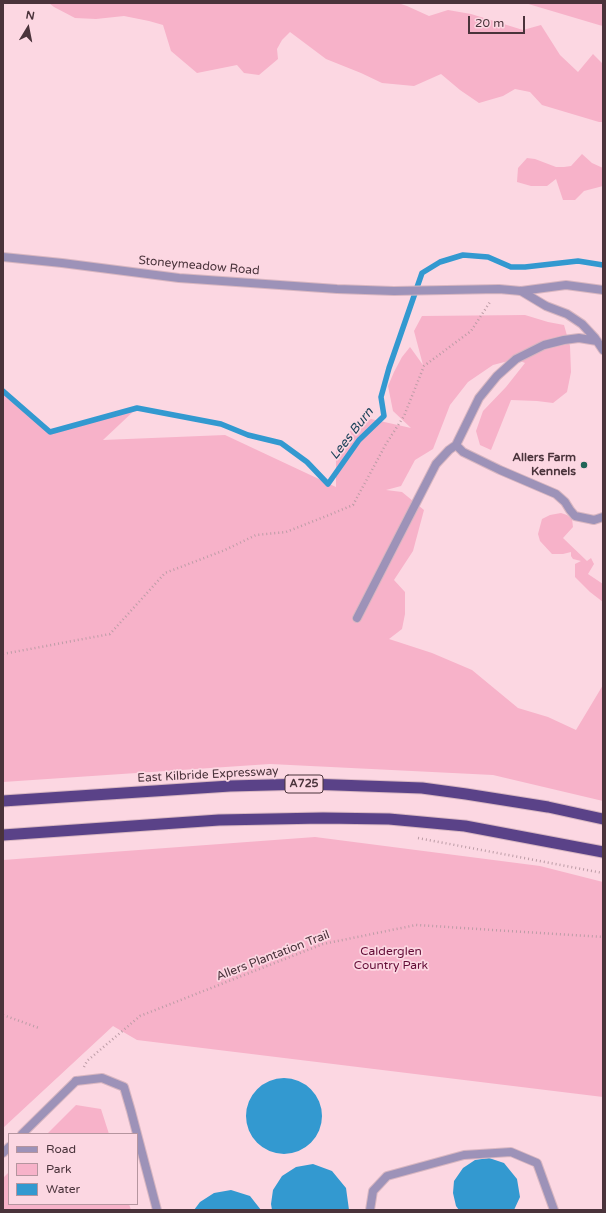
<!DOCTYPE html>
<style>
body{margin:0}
#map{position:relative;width:606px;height:1213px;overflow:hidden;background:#fcd7e2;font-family:"Varela Round",sans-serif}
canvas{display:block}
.frame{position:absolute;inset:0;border:4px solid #4a333b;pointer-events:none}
.legend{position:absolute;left:8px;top:1133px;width:130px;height:72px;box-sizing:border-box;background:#fcd7e2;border:1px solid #b5959f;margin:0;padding:5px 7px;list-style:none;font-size:12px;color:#4a333b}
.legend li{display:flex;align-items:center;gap:8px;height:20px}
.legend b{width:20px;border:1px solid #b5959f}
.north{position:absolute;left:8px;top:8px;width:40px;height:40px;-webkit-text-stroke:3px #fcd7e2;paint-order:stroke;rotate:10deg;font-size:11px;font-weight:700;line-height:16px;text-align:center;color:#4a333b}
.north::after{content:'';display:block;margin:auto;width:14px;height:18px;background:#4a333b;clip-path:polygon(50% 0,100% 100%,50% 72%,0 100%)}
.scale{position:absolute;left:468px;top:16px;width:57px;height:18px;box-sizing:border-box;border:2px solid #4a333b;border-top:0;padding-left:5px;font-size:12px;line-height:14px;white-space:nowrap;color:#4a333b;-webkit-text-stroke:3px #fcd7e2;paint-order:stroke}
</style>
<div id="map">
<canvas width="606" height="1213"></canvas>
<div class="frame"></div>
<ul class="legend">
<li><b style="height:5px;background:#9d92b8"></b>Road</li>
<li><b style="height:11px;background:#f7b2c9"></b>Park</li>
<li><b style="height:11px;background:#3399d0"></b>Water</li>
</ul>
<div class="north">N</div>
<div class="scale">20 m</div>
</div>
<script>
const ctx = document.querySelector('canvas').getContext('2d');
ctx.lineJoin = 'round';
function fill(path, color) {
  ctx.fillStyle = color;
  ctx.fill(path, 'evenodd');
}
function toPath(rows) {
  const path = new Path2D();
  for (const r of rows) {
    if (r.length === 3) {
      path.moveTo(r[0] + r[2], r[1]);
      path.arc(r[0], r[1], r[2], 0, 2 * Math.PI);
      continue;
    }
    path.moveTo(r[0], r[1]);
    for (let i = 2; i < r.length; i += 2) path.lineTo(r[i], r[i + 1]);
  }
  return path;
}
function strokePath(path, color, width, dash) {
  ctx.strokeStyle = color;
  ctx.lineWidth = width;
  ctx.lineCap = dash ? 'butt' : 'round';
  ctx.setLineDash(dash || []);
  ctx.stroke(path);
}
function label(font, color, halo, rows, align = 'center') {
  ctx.font = font + ' "Varela Round",sans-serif';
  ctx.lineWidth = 3.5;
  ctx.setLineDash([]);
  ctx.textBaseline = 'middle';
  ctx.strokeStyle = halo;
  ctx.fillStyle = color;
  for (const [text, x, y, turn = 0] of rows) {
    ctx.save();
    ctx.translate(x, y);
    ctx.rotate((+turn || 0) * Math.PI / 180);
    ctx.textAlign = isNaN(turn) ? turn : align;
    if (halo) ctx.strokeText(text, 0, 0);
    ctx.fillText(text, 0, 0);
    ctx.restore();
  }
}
fill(toPath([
 [49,3,398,3,407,6,429,16,448,10,471,14,523,30,541,25,560,55,578,72,593,54,603,64,603,122,599,122,542,105,530,92,515,89,503,96,479,103,460,90,441,74,414,86,382,83,361,73,326,59,290,32,282,40,277,49,278,59,259,75,244,73,237,65,197,73,171,51,163,25,149,21,124,16,96,19,75,18,54,7],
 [525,3,603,3,603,26,599,25],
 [582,154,592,163,603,168,603,186,584,191,575,200,563,200,556,179,547,186,531,186,517,182,518,168,527,158,535,159,556,167,564,167,571,166],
 [525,315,548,322,564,325,570,346,571,372,567,392,553,403,537,401,511,400,491,450,480,445,476,431,483,411,506,387,525,363,516,359,493,365,468,382,450,405,433,449,415,460,401,486,386,490,402,492,424,510,413,551,394,580,405,592,405,614,402,629,389,639,432,653,472,670,518,708,548,717,576,730,603,685,603,801,493,775,270,764,3,782,3,391,50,432,137,408,103,440,225,435,336,487,336,451,350,431,371,419,411,428,393,411,388,386,394,372,402,357,410,347,423,365,414,331,422,316],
 [561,513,567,515,572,519,573,527,563,538,587,561,591,558,594,564,588,574,603,584,603,602,590,592,575,577,575,564,581,561,573,559,571,556,571,552,563,554,552,554,540,541,538,534,542,519,550,515],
 [315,837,540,866,603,882,603,1097,137,1040,113,1026,3,1128,3,860],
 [76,1105,101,1109,109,1134,47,1134],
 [9,1172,9,1204,129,1204,131,1210,3,1210,3,1178]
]), '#f7b2c9');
fill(toPath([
 [284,1116,38],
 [489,1158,504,1163,517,1179,520,1197,514,1210,459,1210,456,1206,453,1193,454,1181,463,1168,475,1160],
 [313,1164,332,1171,346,1188,349,1210,272,1210,271,1204,273,1190,282,1176,296,1167],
 [231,1190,250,1196,261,1210,194,1210,200,1202,214,1193]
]), '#3399d0');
strokePath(toPath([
 [3,391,50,432,137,408,221,424,248,435,281,443,307,462,328,484,359,440,384,416,381,397,389,368,422,273,440,262,463,255,488,257,511,267,525,267,578,261,603,265]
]), '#3399d0', 5.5);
const service = toPath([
 [521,291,546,306,567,314,582,324,595,338,603,350],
 [456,445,479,398,497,376,516,359,544,345,564,340,579,338,597,341],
 [357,618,436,464,449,450,456,445,463,452,500,470,556,494,565,502,570,510,575,516,594,520,603,517],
 [76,1081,102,1078,124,1087,131,1111,157,1210],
 [370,1210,373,1191,387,1176,464,1155,511,1152,537,1163,554,1210]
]);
const minor = toPath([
 [3,257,62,263,179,278,337,289,394,291,499,289,521,291,566,285,603,290],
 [22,1134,76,1081],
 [3,1153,9,1147]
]);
const trunk = toPath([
 [3,801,230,786,308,784,422,788,466,794,548,807,603,819],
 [3,835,219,820,323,818,389,819,465,826,603,852]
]);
strokePath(service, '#d8b6c1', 10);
strokePath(minor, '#d8b6c1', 10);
strokePath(trunk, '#d8b6c1', 13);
strokePath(toPath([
 [3,654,110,634,165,573,225,550,256,535,286,532,329,515,353,505,386,444,404,416,424,366,471,331,490,302],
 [418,838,603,873],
 [3,1015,39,1028],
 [84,1067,87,1061,140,1016,323,944,416,925,603,937]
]), '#bc9ca6', 2.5, [1, 3]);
strokePath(service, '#9d92b8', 8);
strokePath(minor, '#9d92b8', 8);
strokePath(trunk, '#5a4288', 11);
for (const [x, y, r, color] of [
 [584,465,4,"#206557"]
]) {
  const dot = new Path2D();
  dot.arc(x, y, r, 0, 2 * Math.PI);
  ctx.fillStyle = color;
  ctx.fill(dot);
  strokePath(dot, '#fcd7e2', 1.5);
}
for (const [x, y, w] of [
 [304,784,38]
]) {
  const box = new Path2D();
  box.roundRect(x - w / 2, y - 9, w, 18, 3);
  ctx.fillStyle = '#fcd7e2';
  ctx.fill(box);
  strokePath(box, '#4a333b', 1);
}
label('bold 11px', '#4a333b', null, [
 ["A725",304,784]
]);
label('12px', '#4a333b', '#fcd7e2', [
 ["Stoneymeadow Road",199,266,5],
 ["East Kilbride Expressway",208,775,-3],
 ["Allers Plantation Trail",273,956,-21]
]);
label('bold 12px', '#4a333b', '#fcd7e2', [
 ["Allers Farm",576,458],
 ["Kennels",576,472]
], 'right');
label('12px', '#620c36', '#fcd7e2', [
 ["Calderglen",391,952],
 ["Country Park",391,966]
]);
label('italic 13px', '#163f57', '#fcd7e2', [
 ["Lees Burn",352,434,-52]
]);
</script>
